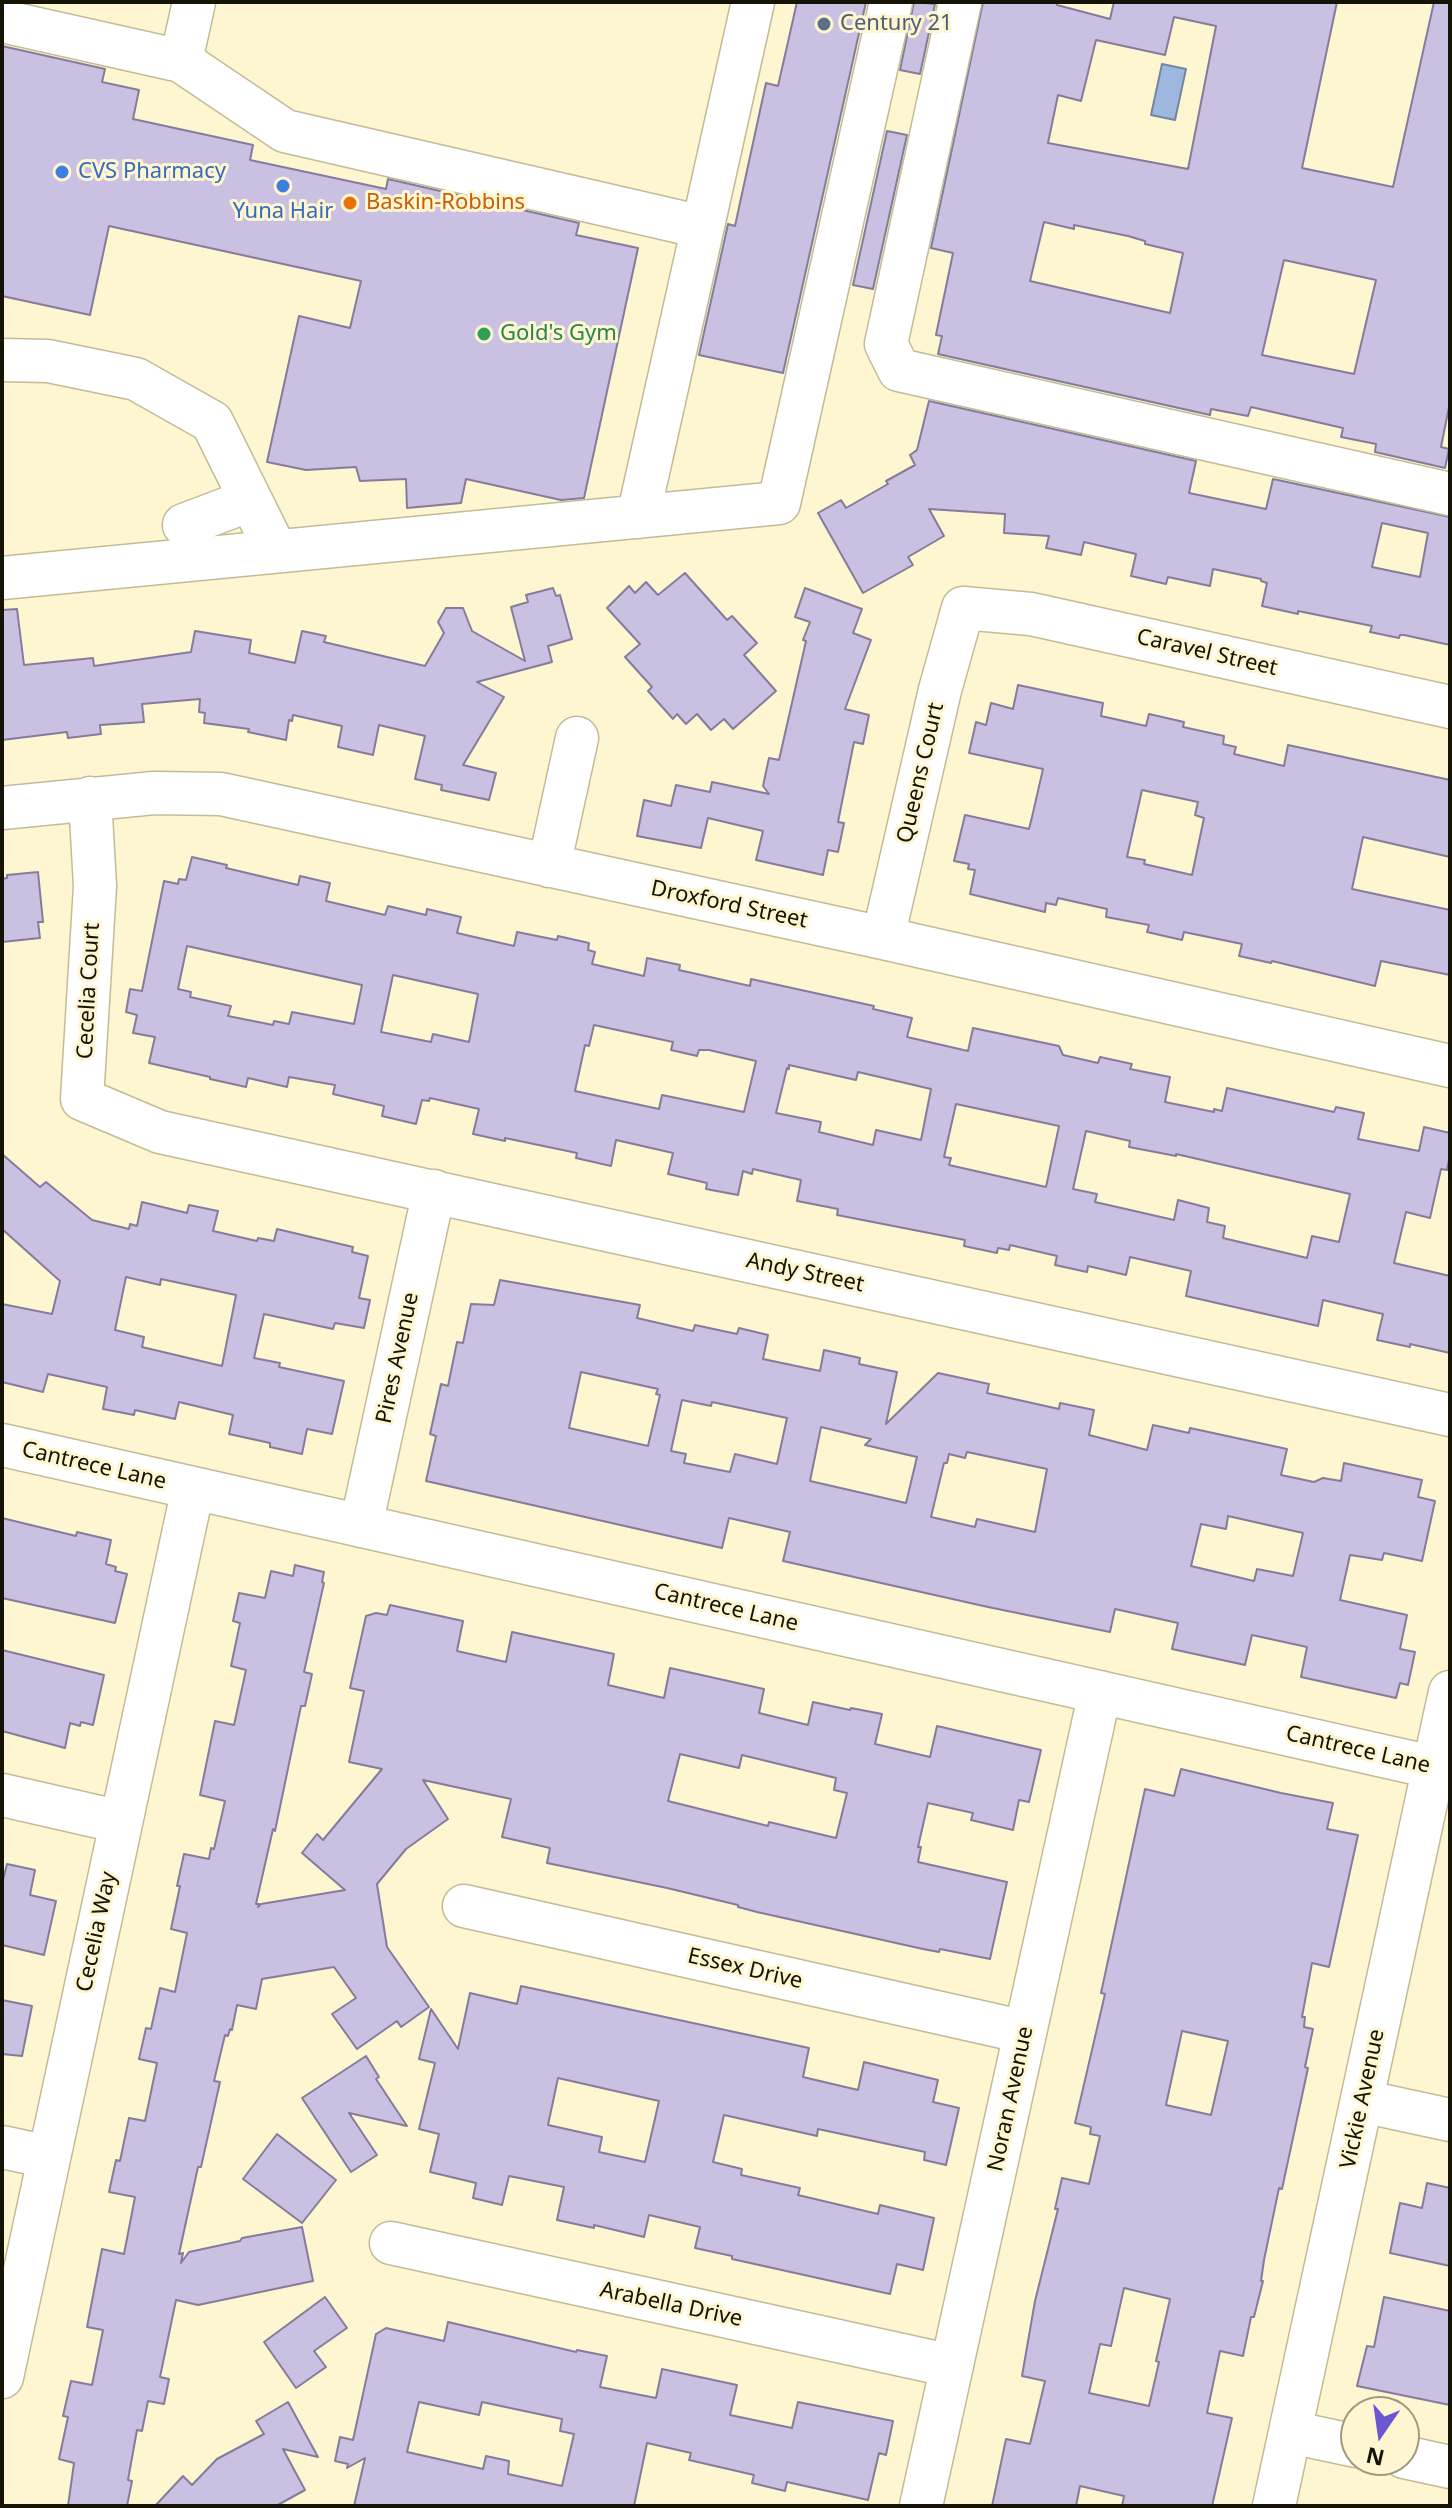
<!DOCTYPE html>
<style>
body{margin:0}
#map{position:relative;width:1452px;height:2508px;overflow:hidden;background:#fef5d1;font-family:"Noto Sans",sans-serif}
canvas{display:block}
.frame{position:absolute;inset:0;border:4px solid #151206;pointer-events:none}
.north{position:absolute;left:1340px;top:2396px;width:80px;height:80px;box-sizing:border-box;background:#fef5d1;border:2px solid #a19a80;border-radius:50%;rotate:193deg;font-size:22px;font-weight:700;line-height:32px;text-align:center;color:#151206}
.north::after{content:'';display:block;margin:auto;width:28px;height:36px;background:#6b58d1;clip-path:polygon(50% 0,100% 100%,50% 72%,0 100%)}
</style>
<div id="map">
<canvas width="1452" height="2508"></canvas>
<div class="frame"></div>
<div class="north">N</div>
</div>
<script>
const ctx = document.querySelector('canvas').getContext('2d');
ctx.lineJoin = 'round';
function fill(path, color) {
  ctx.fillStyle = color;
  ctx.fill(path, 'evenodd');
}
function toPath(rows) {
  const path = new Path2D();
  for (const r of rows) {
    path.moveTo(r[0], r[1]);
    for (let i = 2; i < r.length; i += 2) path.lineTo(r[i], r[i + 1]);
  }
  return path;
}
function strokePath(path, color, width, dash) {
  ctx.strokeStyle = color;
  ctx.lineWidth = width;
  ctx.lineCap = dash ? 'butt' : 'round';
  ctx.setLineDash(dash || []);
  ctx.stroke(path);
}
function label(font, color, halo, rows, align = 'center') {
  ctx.font = font + ' "Noto Sans",sans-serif';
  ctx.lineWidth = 6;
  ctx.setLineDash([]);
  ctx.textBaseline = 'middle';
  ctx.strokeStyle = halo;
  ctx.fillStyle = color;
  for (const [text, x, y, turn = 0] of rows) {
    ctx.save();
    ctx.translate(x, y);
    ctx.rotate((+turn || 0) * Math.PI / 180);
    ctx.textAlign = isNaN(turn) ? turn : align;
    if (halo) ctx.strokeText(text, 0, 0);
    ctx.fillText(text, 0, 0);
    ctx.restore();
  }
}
const water = toPath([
 [1162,64,1186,69,1175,120,1151,115,1162,64]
]);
fill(water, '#9db7de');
strokePath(water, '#74869d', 2);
const building = toPath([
 [797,2,866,2,783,373,699,355,728,224,735,226,766,83,778,86,797,2],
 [914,2,935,4,920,74,900,70,914,2],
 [983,2,1058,2,1057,5,1110,19,1114,2,1337,2,1302,168,1393,187,1434,2,1450,2,1450,402,1441,447,1449,449,1445,468,1375,452,1376,444,1341,437,1343,428,1251,407,1248,416,1211,409,1210,415,938,354,942,336,936,335,953,253,931,248,983,2],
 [1174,17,1216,26,1188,169,1048,143,1058,95,1081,101,1096,40,1165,55,1174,17],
 [1044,222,1074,229,1074,225,1128,236,1145,241,1145,244,1183,253,1170,313,1030,281,1044,222],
 [1284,260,1376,280,1354,374,1262,355,1284,260],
 [2,46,105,69,102,82,139,90,133,119,253,145,250,160,386,189,388,179,579,223,576,235,638,248,584,498,561,500,466,479,461,503,407,508,406,479,360,481,356,467,306,470,267,462,299,316,350,328,361,281,109,226,90,315,2,296,2,46],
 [887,131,907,135,873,289,853,285,887,131],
 [929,401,1196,461,1189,493,1266,509,1273,479,1450,517,1450,645,1404,635,1400,635,1399,638,1370,632,1372,626,1298,611,1298,614,1262,606,1267,583,1261,581,1261,579,1213,569,1210,586,1168,577,1166,584,1131,576,1136,554,1084,542,1081,555,1046,548,1049,536,1004,533,1005,514,929,509,944,536,908,557,913,565,863,593,818,513,841,500,846,508,888,484,886,481,915,465,910,455,917,450,929,401],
 [1382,523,1428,533,1420,577,1372,567,1382,523],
 [685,573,727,620,732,616,757,643,744,655,776,691,733,729,724,719,711,730,697,714,686,724,677,714,673,719,648,691,652,687,625,657,640,644,607,608,629,586,635,593,646,582,658,595,685,573],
 [553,588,556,596,560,595,572,639,548,646,552,662,477,682,504,697,463,765,496,773,489,800,441,790,442,785,415,779,425,736,379,725,373,755,338,747,342,726,293,715,292,721,289,720,286,740,248,732,249,729,204,723,205,713,199,712,200,699,142,704,144,722,100,725,101,734,68,738,67,732,2,740,2,610,17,609,24,665,93,658,94,666,191,652,195,631,251,640,249,653,295,663,302,631,326,636,324,642,425,666,444,633,438,622,446,608,463,608,472,631,525,661,511,607,528,602,526,595,553,588],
 [805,588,862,609,853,633,871,640,845,709,869,715,863,744,854,742,838,822,844,823,838,852,828,850,823,875,756,860,763,831,708,818,701,848,637,836,644,800,671,806,676,785,710,792,712,782,769,794,763,786,769,758,779,760,806,641,803,640,810,622,795,617,805,588],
 [1018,685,1103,703,1101,716,1146,726,1149,714,1184,722,1183,727,1224,736,1223,744,1236,747,1234,754,1284,766,1288,745,1450,780,1450,857,1363,837,1352,889,1450,910,1450,975,1381,961,1375,986,1272,961,1271,963,1239,956,1242,944,1184,932,1182,940,1147,932,1149,925,1106,917,1107,909,1058,898,1056,905,1046,903,1045,912,970,894,975,870,968,869,969,864,954,861,965,815,1029,829,1032,817,1043,769,969,753,976,722,986,725,991,703,1013,709,1018,685],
 [1142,790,1198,802,1195,815,1204,818,1192,875,1144,864,1145,860,1127,857,1142,790],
 [192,857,227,865,226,868,298,885,300,876,330,883,326,901,385,915,388,906,426,915,427,909,461,917,457,933,514,946,517,932,557,940,558,936,589,943,588,950,595,952,592,964,644,976,647,958,680,965,679,970,750,986,751,979,874,1006,873,1009,912,1018,907,1037,968,1051,973,1028,1059,1046,1063,1055,1098,1063,1100,1057,1132,1064,1130,1069,1170,1077,1165,1102,1214,1112,1214,1109,1222,1111,1227,1088,1334,1112,1336,1107,1364,1113,1358,1139,1419,1151,1424,1127,1450,1133,1450,1155,1447,1170,1441,1169,1430,1218,1406,1212,1394,1263,1450,1276,1450,1353,1410,1344,1410,1347,1377,1340,1383,1314,1323,1300,1318,1326,1186,1296,1191,1271,1130,1257,1126,1275,1088,1266,1087,1272,1055,1265,1057,1256,1010,1245,1009,1250,998,1248,997,1253,964,1246,965,1240,837,1215,838,1209,797,1201,801,1180,753,1169,752,1174,743,1171,738,1195,706,1189,707,1183,668,1174,673,1153,616,1140,611,1166,576,1158,577,1153,505,1138,505,1141,473,1134,479,1109,430,1098,429,1101,422,1100,416,1124,382,1116,384,1106,333,1094,335,1085,289,1077,287,1087,248,1078,246,1087,210,1079,210,1077,149,1063,155,1037,133,1033,137,1015,126,1012,130,989,142,991,164,881,178,884,179,879,186,880,192,857],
 [187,946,362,985,354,1024,292,1012,289,1024,274,1021,273,1025,228,1016,231,1006,190,997,191,992,178,989,187,946],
 [393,975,478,994,469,1042,433,1034,431,1042,381,1032,393,975],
 [594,1025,673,1042,671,1050,697,1056,699,1050,709,1050,756,1061,744,1112,662,1095,659,1109,575,1091,585,1045,589,1046,594,1025],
 [789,1065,856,1080,858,1072,931,1089,921,1140,876,1130,873,1145,819,1132,821,1122,776,1113,787,1068,789,1069,789,1065],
 [956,1104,1059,1126,1046,1187,949,1165,951,1158,944,1157,956,1104],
 [1086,1131,1130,1141,1129,1147,1176,1156,1176,1154,1350,1194,1339,1242,1312,1236,1307,1258,1223,1238,1225,1226,1207,1222,1209,1208,1178,1200,1174,1220,1095,1202,1097,1194,1073,1189,1086,1131],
 [38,872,43,922,38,922,40,938,2,942,2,879,7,878,7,875,38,872],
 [2,1154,40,1187,46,1182,92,1220,129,1229,130,1224,137,1226,142,1202,187,1213,189,1205,218,1211,213,1231,257,1241,258,1238,274,1241,277,1229,353,1247,352,1252,368,1256,359,1298,370,1300,364,1328,335,1323,333,1329,264,1314,254,1358,280,1363,279,1367,344,1381,332,1434,307,1429,302,1454,270,1447,270,1443,229,1434,233,1415,179,1402,175,1419,135,1410,134,1415,103,1409,107,1387,48,1374,43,1392,2,1382,2,1304,52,1314,60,1281,2,1229,2,1154],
 [126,1277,160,1285,161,1279,236,1295,222,1366,142,1347,144,1337,115,1330,126,1277],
 [500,1280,640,1305,637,1318,693,1331,695,1325,737,1334,739,1328,768,1335,763,1359,820,1371,824,1350,860,1358,859,1364,897,1372,886,1424,938,1373,989,1384,987,1393,1059,1409,1060,1403,1094,1410,1089,1435,1147,1450,1153,1425,1189,1433,1190,1428,1287,1449,1281,1475,1314,1482,1323,1478,1341,1481,1344,1463,1422,1480,1418,1497,1435,1501,1422,1561,1384,1553,1382,1560,1350,1555,1340,1600,1407,1615,1400,1649,1415,1652,1408,1685,1400,1683,1396,1698,1301,1677,1307,1647,1252,1635,1245,1665,1172,1649,1178,1623,1115,1609,1110,1632,988,1607,783,1561,790,1532,729,1518,722,1548,426,1481,436,1436,430,1434,441,1384,448,1386,457,1342,463,1343,471,1304,494,1305,500,1280],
 [581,1372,658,1389,656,1394,660,1395,648,1446,569,1428,581,1372],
 [682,1400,711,1406,712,1402,787,1418,777,1464,735,1454,730,1472,684,1463,686,1454,671,1451,682,1400],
 [821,1427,871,1439,865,1445,917,1457,906,1503,810,1481,821,1427],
 [967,1452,1047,1469,1035,1532,977,1519,975,1527,931,1517,944,1463,947,1463,949,1454,965,1458,967,1452],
 [1228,1516,1303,1533,1293,1576,1257,1569,1254,1581,1191,1566,1201,1524,1226,1529,1228,1516],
 [2,1518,76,1536,77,1532,111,1540,106,1564,116,1567,115,1571,127,1574,115,1623,2,1598,2,1518],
 [295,1565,324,1572,322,1582,324,1583,304,1672,312,1674,305,1706,301,1706,275,1831,273,1829,256,1904,259,1904,258,1907,261,1904,345,1890,302,1853,317,1834,323,1840,382,1769,349,1762,364,1691,350,1688,366,1616,376,1613,387,1615,390,1605,463,1621,457,1651,506,1662,512,1632,614,1654,608,1685,664,1698,670,1668,764,1689,759,1713,808,1725,813,1702,850,1710,851,1708,882,1714,875,1744,930,1757,937,1726,1041,1750,1029,1802,1019,1800,1013,1830,971,1820,973,1813,928,1803,918,1847,921,1847,918,1862,1007,1882,990,1959,940,1949,939,1952,923,1949,757,1912,738,1907,738,1905,667,1888,547,1863,550,1848,502,1837,511,1799,423,1780,448,1819,406,1849,377,1884,387,1947,429,2007,401,2027,397,2021,357,2049,332,2014,356,1998,334,1967,262,1979,256,2009,237,2005,232,2030,230,2029,228,2036,225,2035,214,2081,220,2082,201,2167,198,2167,179,2254,183,2253,181,2263,189,2252,240,2241,242,2238,302,2227,313,2281,198,2305,176,2300,160,2377,169,2379,164,2404,148,2401,142,2431,137,2430,128,2480,132,2481,127,2506,68,2506,74,2463,59,2459,68,2417,63,2416,71,2381,92,2385,103,2330,87,2327,102,2249,124,2254,135,2197,109,2192,116,2160,120,2161,129,2118,145,2121,157,2063,139,2059,146,2028,151,2029,160,1988,175,1992,187,1933,171,1929,180,1886,177,1886,184,1854,209,1859,211,1848,214,1849,225,1801,200,1795,215,1721,234,1725,246,1670,231,1666,240,1623,233,1621,239,1593,265,1598,271,1571,293,1576,295,1565],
 [680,1754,739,1768,742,1755,836,1778,834,1790,847,1793,836,1838,769,1822,768,1826,668,1801,680,1754],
 [2,1650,104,1675,93,1725,81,1722,80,1726,70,1723,65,1748,2,1731,2,1650],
 [1181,1769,1281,1793,1333,1803,1327,1829,1358,1835,1329,1967,1312,1963,1302,2017,1305,2017,1304,2027,1313,2029,1305,2067,1308,2068,1282,2189,1279,2188,1264,2260,1261,2281,1263,2281,1254,2317,1251,2317,1243,2356,1220,2351,1207,2413,1232,2418,1212,2506,1122,2506,1124,2496,1080,2486,1076,2506,992,2506,1006,2439,1030,2444,1045,2381,1022,2376,1035,2301,1058,2209,1055,2209,1062,2178,1089,2184,1100,2136,1090,2134,1091,2127,1075,2123,1105,1994,1101,1993,1145,1789,1174,1796,1181,1769],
 [1182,2031,1228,2041,1211,2115,1166,2105,1182,2031],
 [1124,2288,1170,2299,1156,2361,1159,2362,1149,2406,1089,2393,1100,2344,1111,2346,1124,2288],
 [7,1864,35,1870,30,1895,56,1901,44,1955,2,1945,2,1884,7,1864],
 [521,1986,809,2048,803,2077,858,2090,864,2062,938,2080,933,2102,959,2108,946,2165,924,2160,925,2152,818,2129,817,2136,724,2115,713,2162,742,2169,741,2175,800,2188,798,2195,878,2214,880,2205,934,2218,923,2270,897,2264,890,2294,732,2259,732,2256,695,2248,700,2227,649,2215,644,2237,594,2225,594,2228,557,2220,564,2187,509,2176,502,2205,473,2198,476,2183,430,2172,439,2134,419,2129,435,2063,419,2059,431,2009,458,2049,470,1993,517,2004,521,1986],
 [558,2078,659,2101,645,2162,599,2152,602,2137,548,2125,558,2078],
 [2,2000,32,2006,22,2056,2,2054,2,2000],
 [366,2056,379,2077,376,2079,407,2126,349,2113,377,2155,351,2172,302,2098,366,2056],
 [277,2134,336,2180,302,2223,243,2179,277,2134],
 [1427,2183,1450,2188,1450,2266,1390,2253,1400,2203,1422,2208,1427,2183],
 [325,2297,347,2328,314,2351,326,2367,296,2388,264,2342,325,2297],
 [1384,2297,1450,2311,1450,2405,1357,2386,1367,2346,1374,2347,1384,2297],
 [448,2322,576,2352,577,2350,607,2356,600,2387,656,2398,662,2369,737,2385,730,2415,792,2428,798,2402,893,2421,886,2455,879,2453,868,2500,787,2482,785,2491,752,2483,754,2475,689,2460,691,2453,647,2443,634,2506,354,2506,365,2458,347,2468,348,2464,335,2461,340,2437,353,2440,376,2334,386,2328,444,2341,448,2322],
 [419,2402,479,2415,482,2402,562,2419,560,2431,574,2434,562,2486,508,2474,509,2461,486,2456,483,2469,407,2452,419,2402],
 [288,2402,318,2457,283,2449,305,2490,276,2506,155,2506,183,2476,192,2485,217,2459,264,2434,256,2421,288,2402]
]);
fill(building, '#c9c0e2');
strokePath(building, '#857c9b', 2);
const minor = toPath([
 [960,2,886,344,899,370,1450,494],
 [2,21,181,61,285,131,702,227],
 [181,61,194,2],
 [2,360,48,361,136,379,212,422,276,551],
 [638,517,753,2],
 [184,525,250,500],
 [2,578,779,503,891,2],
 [90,798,95,886,82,1099,160,1132,1450,1415],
 [2,808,154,793,221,794,883,938,1450,1066],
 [549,866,577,738],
 [883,938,940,690,963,608,1031,614,1450,707],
 [2,1445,1450,1771],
 [361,1526,434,1191],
 [2,1795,121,1822],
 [464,1906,1025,2032],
 [1362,2101,1450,2120],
 [2,2147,49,2157],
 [391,2243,952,2366],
 [2,2377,193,1488],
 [1290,2432,1356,2446],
 [1404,2457,1450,2467],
 [921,2506,1100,1692],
 [1274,2506,1450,1692]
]);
strokePath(minor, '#c3bb98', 45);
strokePath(minor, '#fff', 42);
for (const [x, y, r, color] of [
 [824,24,8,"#5c6f8a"],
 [62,172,8,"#3f7fe0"],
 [283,186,8,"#3f7fe0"],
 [350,203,8,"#e8710a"],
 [484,334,8,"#2e9e5b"]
]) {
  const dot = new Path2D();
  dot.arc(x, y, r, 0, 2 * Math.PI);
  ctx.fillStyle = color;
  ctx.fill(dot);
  strokePath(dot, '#fef5d1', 3);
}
label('22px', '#4e5e75', '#fef5d1', [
 ["Century 21",840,24]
], 'left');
label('22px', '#366cbe', '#fef5d1', [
 ["CVS Pharmacy",78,172],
 ["Yuna Hair",283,212,"center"]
], 'left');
label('22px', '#c56008', '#fef5d1', [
 ["Baskin-Robbins",366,203]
], 'left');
label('22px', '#27864d', '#fef5d1', [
 ["Gold's Gym",500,334]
], 'left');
label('22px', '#151206', '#fef5d1', [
 ["Caravel Street",1207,653,13],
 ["Queens Court",921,773,-77],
 ["Droxford Street",729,905,12],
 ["Cecelia Court",89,991,-87],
 ["Andy Street",805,1273,12],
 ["Pires Avenue",398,1358,-78],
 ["Cantrece Lane",94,1466,13],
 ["Cantrece Lane",726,1608,13],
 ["Cantrece Lane",1358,1750,13],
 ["Cecelia Way",97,1932,-78],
 ["Essex Drive",745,1969,13],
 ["Noran Avenue",1011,2099,-78],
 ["Vickie Avenue",1363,2099,-78],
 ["Arabella Drive",671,2305,12]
]);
</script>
